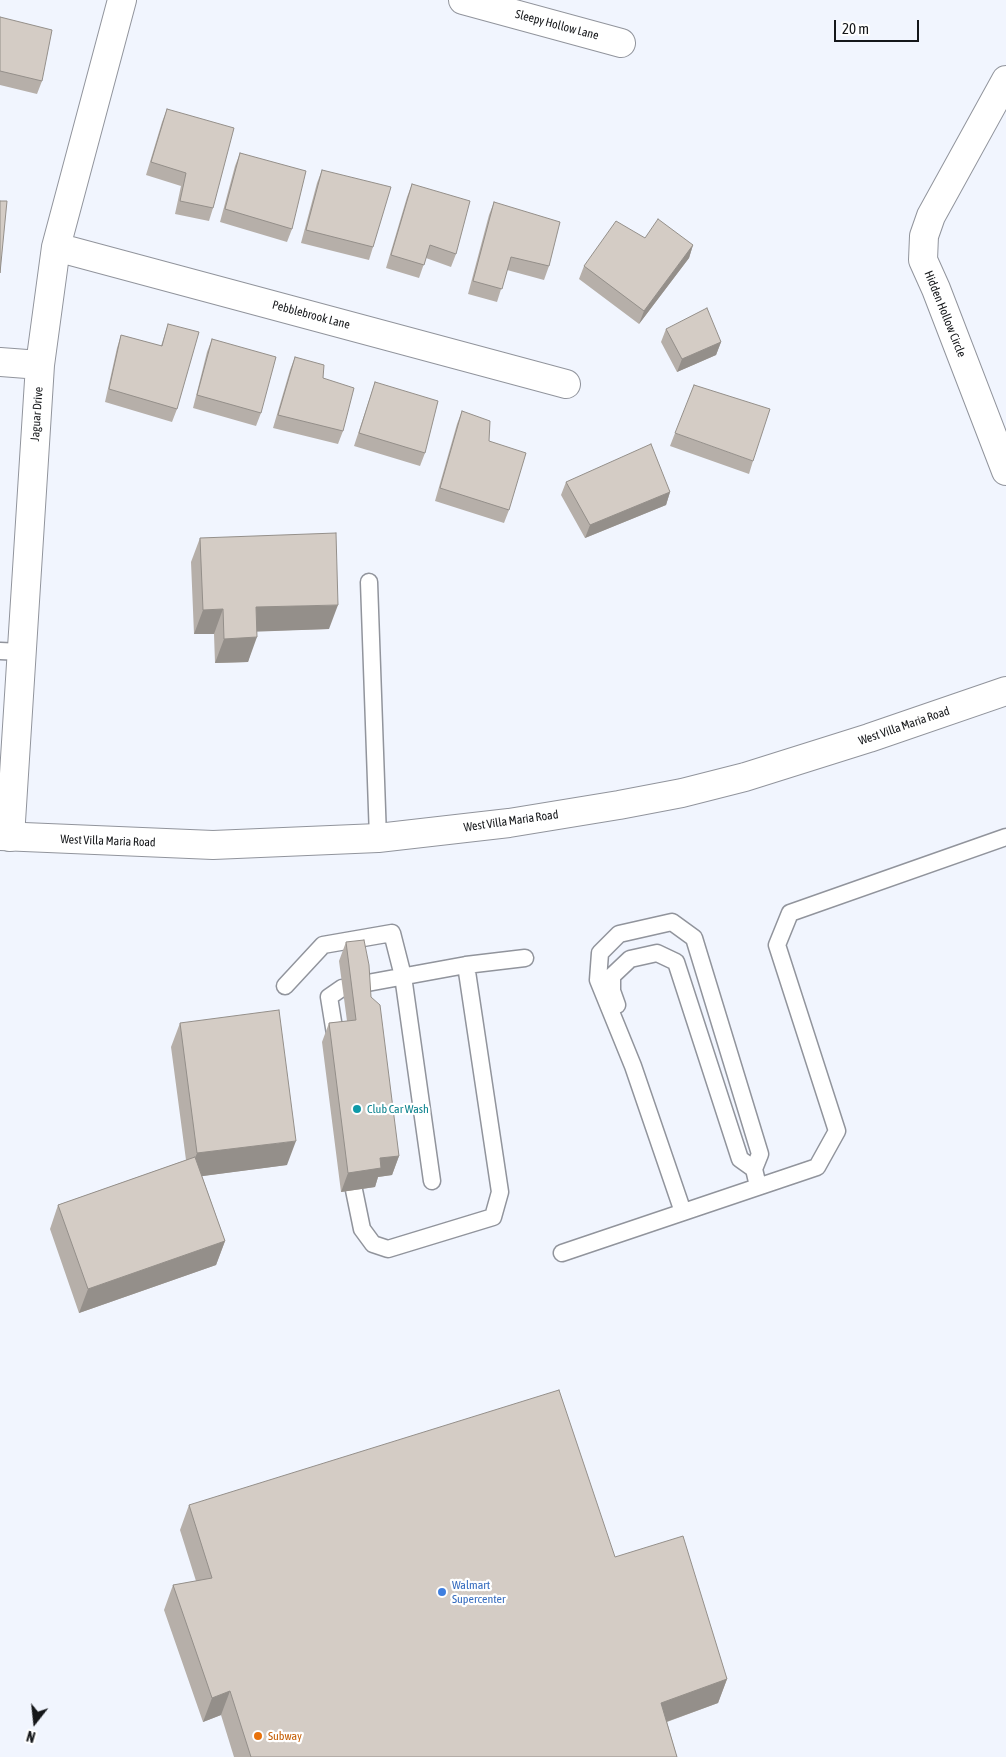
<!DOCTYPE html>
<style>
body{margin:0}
#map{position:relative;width:1006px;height:1757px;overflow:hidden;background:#f1f5fe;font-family:"Asap Condensed",sans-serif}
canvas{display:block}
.north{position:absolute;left:10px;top:1697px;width:50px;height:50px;-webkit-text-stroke:4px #fff;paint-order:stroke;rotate:196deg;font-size:14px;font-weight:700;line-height:20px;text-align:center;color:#15171a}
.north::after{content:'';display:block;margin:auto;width:18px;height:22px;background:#15171a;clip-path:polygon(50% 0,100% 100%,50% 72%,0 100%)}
.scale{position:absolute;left:834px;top:20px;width:85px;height:22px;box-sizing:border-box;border:2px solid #15171a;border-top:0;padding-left:6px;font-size:15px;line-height:18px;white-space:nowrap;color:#15171a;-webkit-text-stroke:4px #fff;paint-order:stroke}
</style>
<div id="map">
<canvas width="1006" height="1757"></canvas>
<div class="north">N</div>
<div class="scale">20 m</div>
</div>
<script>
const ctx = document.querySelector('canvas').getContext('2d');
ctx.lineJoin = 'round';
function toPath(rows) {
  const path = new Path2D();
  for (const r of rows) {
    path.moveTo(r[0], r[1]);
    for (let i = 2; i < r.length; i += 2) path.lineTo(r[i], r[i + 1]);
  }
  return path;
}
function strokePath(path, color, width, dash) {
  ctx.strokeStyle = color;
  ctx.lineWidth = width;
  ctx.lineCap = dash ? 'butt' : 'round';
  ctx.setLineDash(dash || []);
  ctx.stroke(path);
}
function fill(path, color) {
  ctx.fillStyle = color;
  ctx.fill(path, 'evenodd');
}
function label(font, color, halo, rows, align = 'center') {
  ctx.font = font + ' "Asap Condensed",sans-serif';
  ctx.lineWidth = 4.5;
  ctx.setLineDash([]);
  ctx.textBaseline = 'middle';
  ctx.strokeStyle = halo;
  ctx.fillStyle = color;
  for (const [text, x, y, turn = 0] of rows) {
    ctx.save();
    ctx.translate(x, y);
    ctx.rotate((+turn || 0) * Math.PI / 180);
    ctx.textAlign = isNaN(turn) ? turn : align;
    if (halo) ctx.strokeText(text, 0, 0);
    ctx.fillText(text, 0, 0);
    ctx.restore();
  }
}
const service = toPath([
 [369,582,378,838],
 [0,651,22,652],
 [362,984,466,965,525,958],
 [285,986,323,945,392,933,403,976,432,1181],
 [617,1005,612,991,612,976,630,959,657,953,676,962,740,1159,754,1169],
 [336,1040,329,997,342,988],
 [354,1190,362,1229,373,1244,388,1249,493,1217,500,1192,466,965],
 [683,1212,633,1066,598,980,600,953,619,934,672,922,694,938,760,1154,754,1169,758,1186],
 [562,1253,817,1167,837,1131,777,945,790,913,1006,837]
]);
const minor = toPath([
 [463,0,621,43],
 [1006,80,931,216,924,236,923,260,936,289,1006,471],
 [56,247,566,384],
 [0,362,40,365],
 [10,837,40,365,56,247,122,0]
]);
const secondary = toPath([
 [0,836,213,845,378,838,509,823,619,805,682,793,745,777,869,738,1006,691]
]);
strokePath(service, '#91949c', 19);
strokePath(minor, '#91949c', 30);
strokePath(secondary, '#91949c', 30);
strokePath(service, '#fff', 16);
strokePath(minor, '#fff', 28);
strokePath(secondary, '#fff', 28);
fill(toPath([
 [0,17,42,81,37,94,0,85],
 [167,109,213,208,209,221,175,214,181,186,146,175,162,122],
 [240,153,292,229,287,242,220,222,235,166],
 [322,170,373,247,369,260,301,243,317,183],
 [412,184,456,254,451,267,426,258,419,278,386,268,407,197],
 [494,202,549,266,544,280,507,270,497,302,468,294,489,215],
 [645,238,693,245,689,258,639,324,579,279,584,266],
 [168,324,177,409,172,422,105,402,117,348,121,335,161,346],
 [666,329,721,342,716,355,677,372,661,342],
 [212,339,261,413,256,426,193,408,207,352],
 [295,357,323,378,343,431,338,444,273,428,290,370],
 [375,382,425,453,420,466,354,446],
 [462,411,509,510,504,523,435,501,457,424],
 [675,433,753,461,749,474,670,446],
 [566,482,670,492,666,505,585,538,561,495],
 [200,538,329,629,257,631,248,662,215,663,214,634,194,634,191,562],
 [346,942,371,997,399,1156,392,1175,378,1177,375,1187,341,1192,322,1042,329,1023,347,1021,339,961],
 [180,1023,287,1165,202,1176,225,1241,216,1265,79,1313,50,1229,58,1205,186,1160,171,1047],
 [189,1505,615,1557,727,1679,718,1703,667,1722,677,1757,234,1757,221,1715,203,1722,164,1610,173,1585,196,1581,180,1530]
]), '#b6afa9');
fill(toPath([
 [693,245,689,258,639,324,644,311],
 [721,342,716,355,677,372,682,359],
 [670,492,666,505,585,538,590,525],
 [338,605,329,629,247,632,256,607],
 [223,609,214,634,194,634,203,610],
 [257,637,248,662,215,663,224,639],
 [296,1141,287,1165,188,1178,197,1153],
 [399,1156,392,1175,378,1177,375,1187,341,1192,348,1173,380,1158],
 [225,1241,216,1265,79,1313,88,1289],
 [727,1679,718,1703,652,1727,661,1703],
 [230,1691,221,1715,203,1722,212,1698]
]), '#948f8a');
const building = toPath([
 [0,17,52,30,42,81,0,71,0,17],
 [167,109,234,128,213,208,180,201,186,173,151,162,167,109],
 [240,153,306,171,292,229,225,209,240,153],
 [322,170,391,187,373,247,306,230,322,170],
 [412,184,470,201,456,254,430,245,424,265,391,255,412,184],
 [0,201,7,201,0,273,0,201],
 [494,202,560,222,549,266,511,257,502,289,473,281,494,202],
 [658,219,693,245,644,311,584,266,616,221,645,238,658,219],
 [707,308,721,342,682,359,666,329,707,308],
 [168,324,199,332,177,409,109,389,121,335,162,346,168,324],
 [212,339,276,357,261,413,197,395,212,339],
 [295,357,324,365,323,378,354,388,343,431,278,415,295,357],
 [375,382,438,401,425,453,359,433,375,382],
 [694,385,770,409,753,461,675,433,694,385],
 [462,411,490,421,489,441,526,453,509,510,440,488,462,411],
 [651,444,670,492,590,525,566,482,651,444],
 [336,533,338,605,256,607,257,637,224,639,223,609,203,610,200,538,336,533],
 [364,940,369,965,371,997,380,1005,399,1156,380,1158,381,1168,348,1173,329,1023,356,1020,346,942,364,940],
 [279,1010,296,1141,197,1153,180,1023,279,1010],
 [195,1157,225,1241,88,1289,58,1205,195,1157],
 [559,1390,615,1557,683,1536,727,1679,661,1703,677,1757,251,1757,230,1691,212,1698,173,1585,212,1578,189,1505,559,1390]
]);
fill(building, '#d4ccc5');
strokePath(building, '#948f8a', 1);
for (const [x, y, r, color] of [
 [357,1109,5,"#0f9aa8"],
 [442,1592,5,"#3f7fe0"],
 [258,1736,5,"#e8710a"]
]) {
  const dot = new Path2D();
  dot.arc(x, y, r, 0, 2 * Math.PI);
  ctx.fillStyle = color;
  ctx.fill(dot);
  strokePath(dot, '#fff', 2);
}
label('12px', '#15171a', '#fff', [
 ["Sleepy Hollow Lane",557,25,15],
 ["Hidden Hollow Circle",945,314,68],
 ["Pebblebrook Lane",311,315,15],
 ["Jaguar Drive",37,414,-86],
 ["West Villa Maria Road",904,726,-19],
 ["West Villa Maria Road",511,821,-8],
 ["West Villa Maria Road",108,841,2]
]);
label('12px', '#0d838f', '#fff', [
 ["Club Car Wash",367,1109]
], 'left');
label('12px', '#366cbe', '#fff', [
 ["Walmart",452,1585],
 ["Supercenter",452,1599]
], 'left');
label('12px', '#c56008', '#fff', [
 ["Subway",268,1736]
], 'left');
</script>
